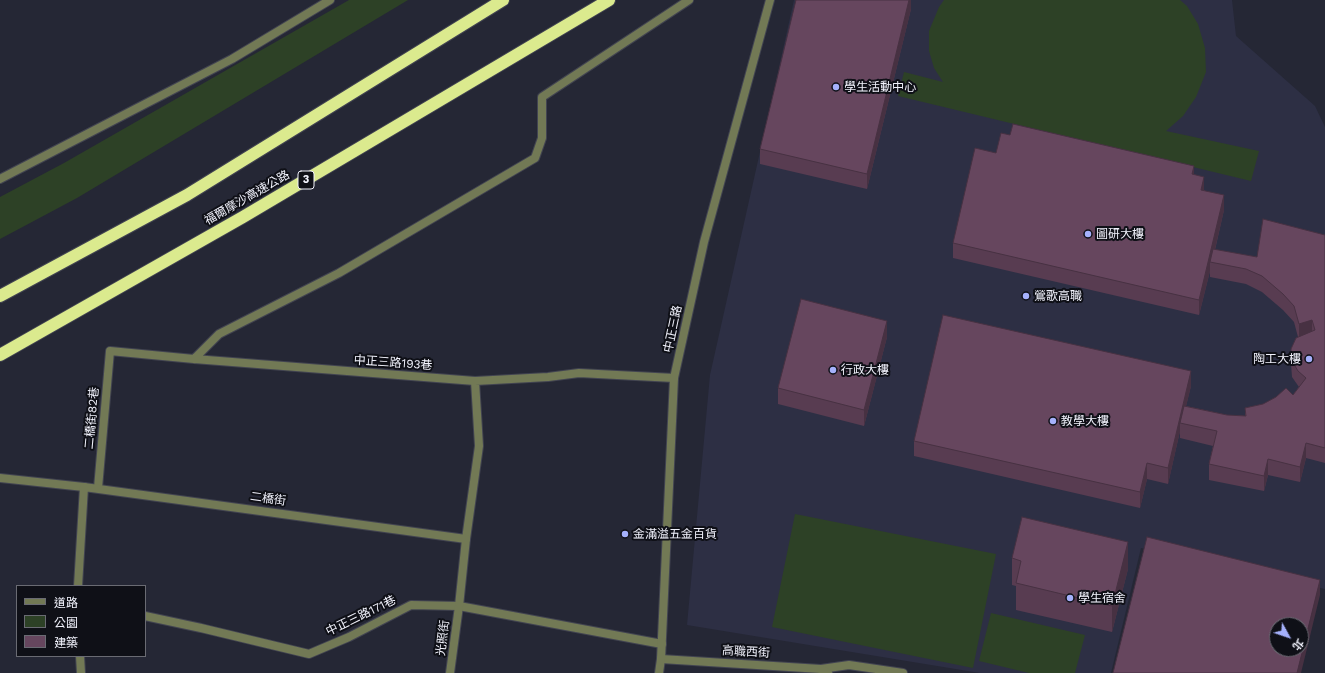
<!DOCTYPE html>
<meta charset="utf-8">
<style>
body{margin:0}
#map{position:relative;width:1325px;height:673px;overflow:hidden;background:#252735;font-family:"Work Sans","Noto Sans TC",sans-serif}
canvas{display:block}
.legend{position:absolute;left:16px;top:585px;width:130px;height:72px;box-sizing:border-box;background:#0f1017;border:1px solid #6a6b73;margin:0;padding:5px 7px;list-style:none;font-size:12px;color:#f2f3fd}
.legend li{display:flex;align-items:center;gap:8px;height:20px}
.legend b{width:20px;border:1px solid #6a6b73}
.north{position:absolute;left:1269px;top:617px;width:40px;height:40px;box-sizing:border-box;background:#0f1017;border:1px solid #6a6b73;border-radius:50%;rotate:130deg;font-size:11px;font-weight:700;line-height:16px;text-align:center;color:#f2f3fd}
.north::after{content:'';display:block;margin:auto;width:14px;height:18px;background:#a5b1fc;clip-path:polygon(50% 0,100% 100%,50% 72%,0 100%)}
</style>
<div id="map">
<canvas width="1325" height="673"></canvas>
<ul class="legend">
<li><b style="height:5px;background:#727955"></b>道路</li>
<li><b style="height:11px;background:#2d4126"></b>公園</li>
<li><b style="height:11px;background:#66465e"></b>建築</li>
</ul>
<div class="north">北</div>
</div>
<script>
const ctx = document.querySelector('canvas').getContext('2d');
ctx.lineJoin = 'round';
function fill(path, color) {
  ctx.fillStyle = color;
  ctx.fill(path, 'evenodd');
}
function toPath(rows) {
  const path = new Path2D();
  for (const r of rows) {
    path.moveTo(r[0], r[1]);
    for (let i = 2; i < r.length; i += 2) path.lineTo(r[i], r[i + 1]);
  }
  return path;
}
function strokePath(path, color, width, dash) {
  ctx.strokeStyle = color;
  ctx.lineWidth = width;
  ctx.lineCap = dash ? 'butt' : 'round';
  ctx.setLineDash(dash || []);
  ctx.stroke(path);
}
function label(font, color, halo, rows, align = 'center') {
  ctx.font = font + ' "Work Sans","Noto Sans TC",sans-serif';
  ctx.lineWidth = 4;
  ctx.setLineDash([]);
  ctx.textBaseline = 'middle';
  ctx.strokeStyle = halo;
  ctx.fillStyle = color;
  for (const [text, x, y, turn = 0] of rows) {
    ctx.save();
    ctx.translate(x, y);
    ctx.rotate((+turn || 0) * Math.PI / 180);
    ctx.textAlign = isNaN(turn) ? turn : align;
    if (halo) ctx.strokeText(text, 0, 0);
    ctx.fillText(text, 0, 0);
    ctx.restore();
  }
}
fill(toPath([
 [794,0,1232,0,1236,36,1315,106,1325,127,1325,589,1141,548,1111,673,980,673,687,625,710,375]
]), '#2d2f44');
fill(toPath([
 [349,0,408,0,77,198,0,239,0,197,64,163],
 [944,0,1180,0,1187,6,1198,24,1205,48,1206,72,1196,97,1183,116,1166,131,1259,151,1251,181,898,96,904,72,943,82,934,68,929,51,929,31,939,7],
 [795,514,996,554,973,668,772,627],
 [991,613,1085,635,1075,673,1029,673,979,661]
]), '#2d4126');
const service = toPath([
 [0,179,232,59,330,0],
 [194,359,219,334,339,273,535,158,542,138,542,97,689,0],
 [0,478,84,487],
 [98,488,110,351,194,359,475,381,548,377,579,373,674,378],
 [466,539,479,446,475,381],
 [145,616,201,628,309,654,349,637,411,605,459,606,662,644],
 [821,669,849,665,903,673]
]);
const minor = toPath([
 [78,586,84,487,466,539,459,606,450,673],
 [80,656,81,673],
 [661,659,821,669,828,673]
]);
const tertiary = toPath([
 [659,673,661,659,674,378,704,242,770,0]
]);
const motorway = toPath([
 [0,296,187,195,503,0],
 [0,355,243,217,609,0]
]);
strokePath(service, '#424451', 10);
strokePath(minor, '#424451', 10);
strokePath(tertiary, '#424451', 10);
strokePath(motorway, '#424451', 14);
strokePath(service, '#727955', 8);
strokePath(minor, '#727955', 8);
strokePath(tertiary, '#727955', 8);
strokePath(motorway, '#dbea8e', 12);
fill(toPath([
 [911,0,911,9,867,189,760,164,760,149],
 [996,153,1194,175,1204,190,1224,210,1215,250,1257,257,1325,235,1325,463,1306,458,1300,482,1268,475,1264,491,1209,480,1209,464,1213,446,1180,438,1180,431,1168,484,1147,479,1140,508,914,456,914,441,1191,386,1186,406,1227,415,1245,416,1245,408,1263,404,1293,395,1299,387,1292,377,1291,364,1291,349,1298,337,1294,322,1283,310,1262,292,1246,284,1210,277,1210,271,1199,315,953,258,953,243],
 [887,337,864,426,778,404,778,388],
 [1012,558,1128,569,1112,632,1016,610,1016,586,1012,585]
]), '#583c51');
fill(toPath([
 [909,0,911,0,911,9,867,189,867,174],
 [1194,166,1194,182,1192,174],
 [1204,177,1204,193,1201,190],
 [1224,195,1224,210,1212,262,1210,262,1210,271,1199,315,1199,300],
 [1312,320,1312,335,1299,339,1299,324],
 [887,321,887,337,864,426,864,410],
 [1191,371,1191,386,1182,423,1180,423,1180,431,1168,484,1168,468],
 [1306,443,1306,458,1300,482,1300,467],
 [1268,459,1268,475,1264,491,1264,476],
 [1147,463,1147,479,1140,508,1140,492],
 [1128,542,1128,569,1112,632,1112,606],
 [1320,580,1320,595,1301,673,1297,673]
]), '#473142');
const building = toPath([
 [796,0,909,0,867,174,760,149,796,0],
 [1013,124,1194,166,1192,174,1204,177,1201,190,1224,195,1199,300,953,243,975,148,996,153,1001,133,1010,135,1013,124],
 [1263,219,1325,235,1325,448,1306,443,1300,467,1268,459,1264,476,1209,464,1217,431,1180,423,1184,406,1227,415,1246,416,1245,408,1263,404,1276,397,1286,388,1293,395,1306,378,1298,371,1292,361,1291,349,1296,338,1315,330,1312,320,1299,324,1294,306,1283,294,1262,276,1246,269,1210,262,1213,249,1257,257,1263,219],
 [801,299,887,321,864,410,778,388,801,299],
 [943,315,1191,371,1168,468,1147,463,1140,492,914,441,943,315],
 [1022,517,1128,542,1112,606,1016,583,1021,561,1012,558,1022,517],
 [1147,537,1320,580,1297,673,1113,673,1147,537],
 [1277,625,1301,625,1301,649,1277,649,1277,625]
]);
fill(building, '#66465e');
strokePath(building, '#473142', 1);
for (const [x, y, r, color] of [
 [836,87,4,"#a5b1fc"],
 [1088,234,4,"#a5b1fc"],
 [1026,296,4,"#a5b1fc"],
 [1309,359,4,"#a5b1fc"],
 [833,370,4,"#a5b1fc"],
 [1053,421,4,"#a5b1fc"],
 [625,534,4,"#a5b1fc"],
 [1070,598,4,"#a5b1fc"]
]) {
  const dot = new Path2D();
  dot.arc(x, y, r, 0, 2 * Math.PI);
  ctx.fillStyle = color;
  ctx.fill(dot);
  strokePath(dot, '#0f1017', 1.5);
}
for (const [x, y, w] of [
 [306,180,16]
]) {
  const box = new Path2D();
  box.roundRect(x - w / 2, y - 9, w, 18, 3);
  ctx.fillStyle = '#0f1017';
  ctx.fill(box);
  strokePath(box, '#f2f3fd', 1);
}
label('bold 11px', '#f2f3fd', null, [
 ["3",306,180]
]);
label('12px', '#f2f3fd', '#0f1017', [
 ["學生活動中心",844,87],
 ["圖研大樓",1096,234],
 ["鶯歌高職",1034,296],
 ["陶工大樓",1301,359,"right"],
 ["行政大樓",841,370],
 ["教學大樓",1061,421],
 ["金滿溢五金百貨",633,534],
 ["學生宿舍",1078,598]
], 'left');
label('12px', '#f2f3fd', '#0f1017', [
 ["福爾摩沙高速公路",247,198,-30],
 ["中正三路",673,329,-78],
 ["中正三路193巷",393,363,4],
 ["二橋街82巷",92,418,-85],
 ["二橋街",268,499,8],
 ["中正三路171巷",361,616,-26],
 ["光照街",443,638,-83],
 ["高職西街",746,652,3]
]);
</script>
